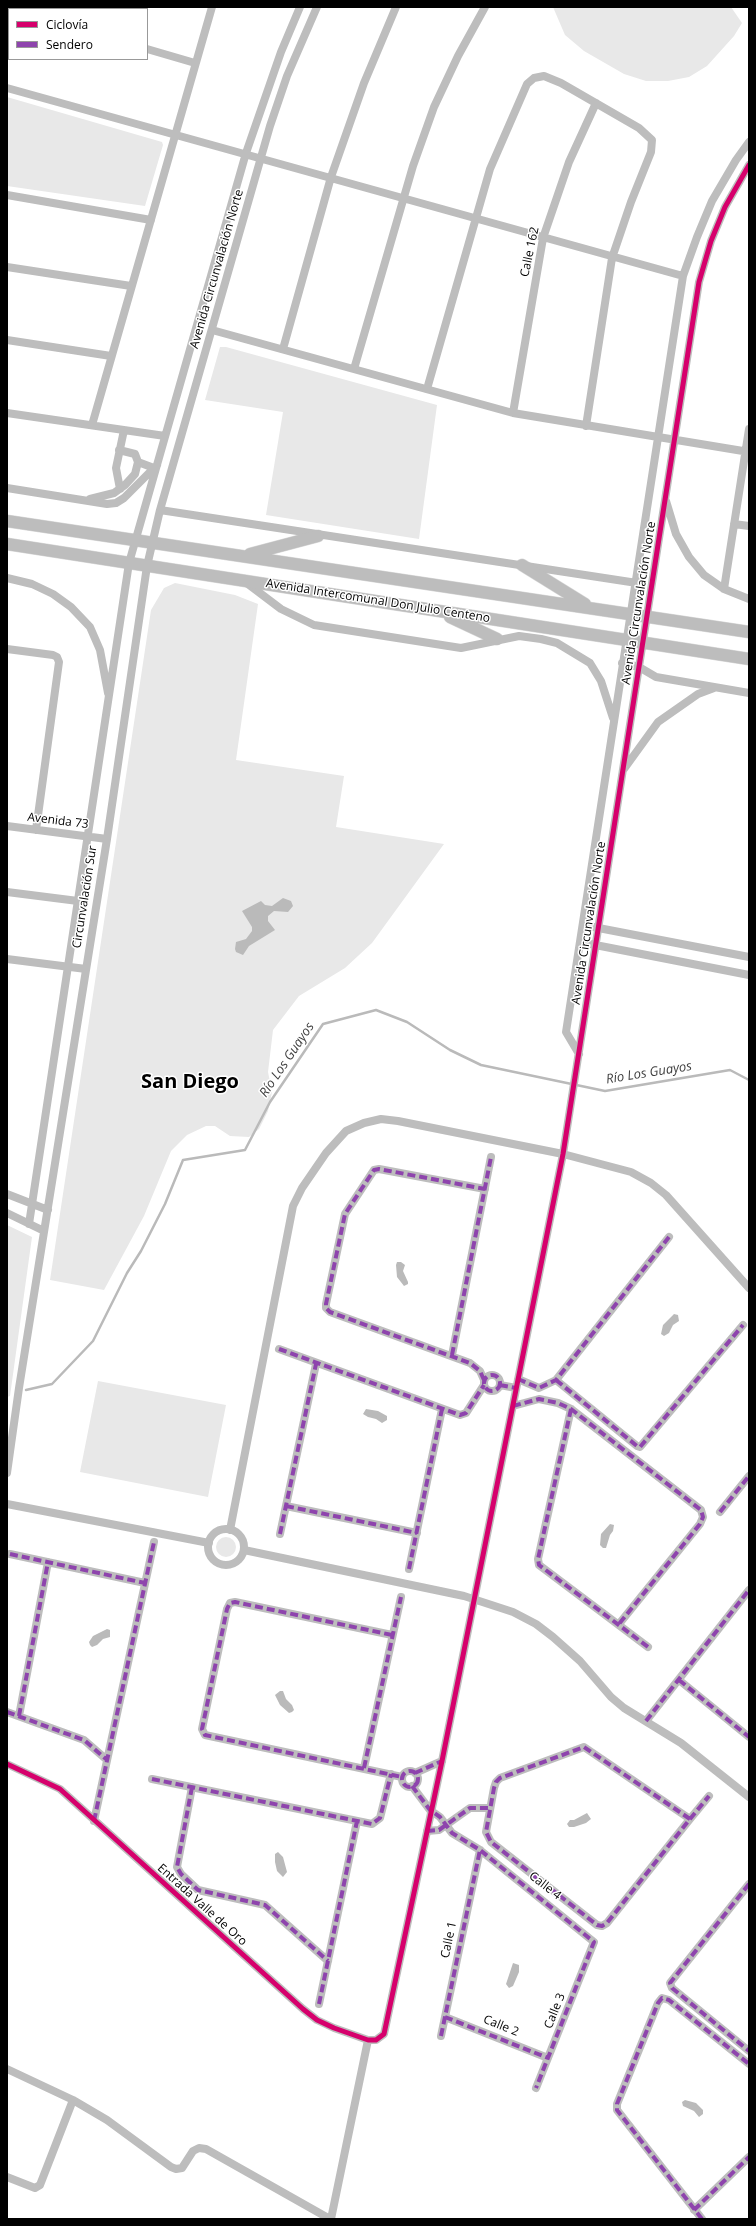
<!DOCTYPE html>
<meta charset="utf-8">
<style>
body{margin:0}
#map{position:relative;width:756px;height:2226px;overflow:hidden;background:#fff;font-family:"Open Sans",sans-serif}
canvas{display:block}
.frame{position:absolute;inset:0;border:8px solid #000;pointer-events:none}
.legend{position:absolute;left:8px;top:8px;width:140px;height:52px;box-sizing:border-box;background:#fff;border:1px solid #999;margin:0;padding:5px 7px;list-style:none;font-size:12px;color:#000}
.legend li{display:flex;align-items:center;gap:8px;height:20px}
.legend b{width:20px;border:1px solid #999}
</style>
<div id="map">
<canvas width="756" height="2226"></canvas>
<div class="frame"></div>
<ul class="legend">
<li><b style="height:5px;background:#d6006c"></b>Ciclovía</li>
<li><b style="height:5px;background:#8e44ad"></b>Sendero</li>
</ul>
</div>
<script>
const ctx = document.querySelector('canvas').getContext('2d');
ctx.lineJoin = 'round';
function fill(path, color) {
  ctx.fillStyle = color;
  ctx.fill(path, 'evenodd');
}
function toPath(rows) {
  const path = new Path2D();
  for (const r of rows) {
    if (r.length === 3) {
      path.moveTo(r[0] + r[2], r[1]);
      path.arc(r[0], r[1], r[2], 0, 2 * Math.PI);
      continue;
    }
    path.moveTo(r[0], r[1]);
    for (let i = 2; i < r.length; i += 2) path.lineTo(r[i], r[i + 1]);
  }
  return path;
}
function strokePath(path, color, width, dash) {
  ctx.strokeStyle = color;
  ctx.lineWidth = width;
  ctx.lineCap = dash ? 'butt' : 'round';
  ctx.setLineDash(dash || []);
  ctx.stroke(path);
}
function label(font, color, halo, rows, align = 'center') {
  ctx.font = font + ' "Open Sans",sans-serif';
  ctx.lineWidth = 3;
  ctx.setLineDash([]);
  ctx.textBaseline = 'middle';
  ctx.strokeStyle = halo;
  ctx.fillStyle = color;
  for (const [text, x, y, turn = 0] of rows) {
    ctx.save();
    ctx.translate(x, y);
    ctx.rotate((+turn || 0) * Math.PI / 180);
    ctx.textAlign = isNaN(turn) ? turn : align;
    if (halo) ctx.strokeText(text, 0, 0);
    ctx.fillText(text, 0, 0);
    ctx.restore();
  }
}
fill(toPath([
 [553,7,731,7,742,23,734,36,707,66,689,77,668,81,646,81,624,74,584,51,565,35],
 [7,97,162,142,163,145,145,206,7,186],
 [220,347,226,347,437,405,419,539,266,515,283,412,205,400],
 [175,583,235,595,258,604,236,760,344,776,336,827,444,844,372,943,345,968,299,996,273,1030,268,1072,272,1092,268,1111,259,1129,249,1137,230,1136,215,1126,206,1126,187,1135,171,1151,144,1216,104,1290,50,1280,151,610,164,588],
 [7,1225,32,1237,10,1396,7,1397],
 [98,1381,226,1405,208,1497,80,1472],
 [226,1547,10]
]), '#e8e8e8');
fill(toPath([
 [283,898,291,901,293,906,288,912,274,911,268,916,268,921,275,930,249,946,243,955,236,952,235,949,236,942,246,939,252,931,252,927,242,911,261,901,265,905,272,906],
 [397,1262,401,1262,405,1265,403,1271,408,1282,408,1284,404,1286,397,1277,396,1265],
 [674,1314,678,1315,679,1321,673,1325,669,1333,664,1336,661,1334,663,1325],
 [366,1409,378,1411,387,1416,387,1420,382,1423,376,1419,368,1417,363,1414],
 [610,1524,614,1525,613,1531,610,1535,606,1548,603,1548,600,1545,601,1534],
 [107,1629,110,1630,110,1637,103,1639,97,1645,92,1647,90,1645,89,1642,93,1636],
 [280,1691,283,1691,286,1699,292,1705,294,1710,292,1712,289,1713,280,1705,275,1695],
 [587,1813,591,1819,586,1823,574,1827,569,1827,567,1824,570,1820,574,1820],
 [278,1852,283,1857,287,1872,283,1877,277,1871,275,1862,275,1854],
 [513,1963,519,1965,519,1972,513,1986,509,1988,506,1984],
 [685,2100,696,2103,703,2110,703,2114,699,2117,694,2111,683,2106,682,2102]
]), '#bababa');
strokePath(toPath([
 [26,1390,52,1384,93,1341,127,1273,141,1251,165,1204,183,1160,245,1150,270,1102,323,1024,376,1010,407,1022,450,1050,481,1065,605,1091,730,1070,749,1080]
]), '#bababa', 2.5);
const primary = toPath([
 [7,521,749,632],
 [7,544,749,659],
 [250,554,318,536],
 [522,565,585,604],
 [450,617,497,639]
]);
strokePath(primary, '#dbdbdb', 13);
strokePath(toPath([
 [7,10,9,11],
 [147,49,195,63],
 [7,88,683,276],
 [7,195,151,220],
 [7,267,131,286],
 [212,330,513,413,749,452],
 [7,340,111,356],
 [283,349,331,177,364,83,396,7],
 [354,369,413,166,434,107,458,56,485,7],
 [427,389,490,169,527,84,534,78,544,76,561,83,639,128,652,140,651,152,631,202,612,258,586,426],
 [7,413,165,436],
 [513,413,543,238,569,162,596,103],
 [92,425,212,7],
 [138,462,154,468],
 [7,488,107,504,116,503,124,498,157,465],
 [120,489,116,468,124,430],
 [90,499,114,493,125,485,135,474,138,462,135,454,119,450],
 [666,501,676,534,689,557,704,575,724,589,749,599],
 [160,510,637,583],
 [734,524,749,526],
 [7,578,32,584,53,594,71,607,90,627,100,650,108,693],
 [244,581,281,609,314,625,461,648,519,636,541,639,557,643,590,663,601,681,613,718],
 [724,589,749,429],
 [7,649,53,655,57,657,59,662,36,830],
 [622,663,639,667,656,677,749,693],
 [624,769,658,722,698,694,714,688],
 [7,826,107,839],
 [7,892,78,901],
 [583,925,749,957],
 [580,942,749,975],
 [7,959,86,969],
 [579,1054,566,1032,683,276,697,237,712,201,736,160,749,142],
 [7,1194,48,1210],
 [7,1213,44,1231],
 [29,1224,129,563,246,153,281,52,300,7],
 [279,1349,460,1415,466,1413,484,1385],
 [452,1355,491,1157],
 [492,1383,8],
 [518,1379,539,1388,556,1380,669,1237],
 [484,1380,480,1371,470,1363,330,1312,326,1308,326,1304,345,1214,374,1170,379,1169,485,1189],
 [556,1380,637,1446,640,1447,743,1325],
 [500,1385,516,1388],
 [513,1406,539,1399,558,1403,571,1409,701,1510,703,1517,700,1524,619,1624],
 [571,1409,538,1559,539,1565,648,1647],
 [7,1473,19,1388,107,839,147,566,160,510,270,126,287,76,317,7],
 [7,1504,209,1543],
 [286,1506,417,1533],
 [720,1512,749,1476],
 [226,1547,18],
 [230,1530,293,1206,302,1188,326,1153,346,1131,364,1123,381,1119,398,1121,563,1154,631,1172,651,1183,666,1195,749,1288],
 [280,1534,316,1364],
 [244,1550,464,1596,513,1612,536,1624,553,1637,580,1661,611,1697,624,1708,681,1743,749,1797],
 [10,1554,145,1583],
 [409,1569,442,1409],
 [392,1635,235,1602,230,1603,227,1609,202,1729,205,1735,402,1777],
 [679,1680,749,1737],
 [7,1712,84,1740,107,1760],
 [19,1716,48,1562],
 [646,1721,749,1590],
 [7,1764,60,1789,303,2009,317,2020,334,2028,368,2040,376,2040,384,2034,442,1761,563,1154,699,282,711,241,725,207,749,165],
 [364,1768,401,1597],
 [410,1779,8],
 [415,1773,442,1761],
 [152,1779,372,1824,380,1818,391,1774],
 [412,1786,430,1810,440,1817,452,1833,480,1850,594,1942,536,2088],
 [192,1787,177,1867,181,1874,198,1890,265,1905,328,1961],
 [690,1819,584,1747,500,1778,496,1782,494,1788,486,1832,491,1842,597,1925,602,1926,607,1923,690,1819,709,1796],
 [94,1821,154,1542],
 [427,1831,439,1830,470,1808,489,1808],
 [749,1884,670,1983,672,1988,749,2051],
 [319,2004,357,1821],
 [445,2017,548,2058],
 [441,2036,480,1850],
 [7,2069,73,2100,107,2120,171,2167,176,2169,182,2168,193,2151,199,2148,206,2149,330,2219],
 [7,2177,35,2188,40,2185,73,2100],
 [694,2210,749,2157],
 [331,2219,368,2040],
 [702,2219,617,2110,617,2104,658,2003,662,1998,669,2000,749,2064]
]), '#bdbdbd', 8);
strokePath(primary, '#bdbdbd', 12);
strokePath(toPath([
 [279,1349,460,1415,466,1413,484,1385],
 [452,1355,491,1157],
 [492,1383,8],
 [518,1379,539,1388,556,1380,669,1237],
 [484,1380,480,1371,470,1363,330,1312,326,1308,326,1304,345,1214,374,1170,379,1169,485,1189],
 [556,1380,637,1446,640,1447,743,1325],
 [500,1385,516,1388],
 [513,1406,539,1399,558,1403,571,1409,701,1510,703,1517,700,1524,619,1624],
 [571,1409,538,1559,539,1565,648,1647],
 [286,1506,417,1533],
 [720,1512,749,1476],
 [280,1534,316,1364],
 [10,1554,145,1583],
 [409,1569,442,1409],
 [392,1635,235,1602,230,1603,227,1609,202,1729,205,1735,402,1777],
 [679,1680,749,1737],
 [7,1712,84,1740,107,1760],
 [19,1716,48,1562],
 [646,1721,749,1590],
 [364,1768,401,1597],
 [410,1779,8],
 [415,1773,442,1761],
 [152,1779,372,1824,380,1818,391,1774],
 [412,1786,430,1810,440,1817,452,1833,480,1850,594,1942,536,2088],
 [192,1787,177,1867,181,1874,198,1890,265,1905,328,1961],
 [690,1819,584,1747,500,1778,496,1782,494,1788,486,1832,491,1842,597,1925,602,1926,607,1923,690,1819,709,1796],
 [94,1821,154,1542],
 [427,1831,439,1830,470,1808,489,1808],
 [749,1884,670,1983,672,1988,749,2051],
 [319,2004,357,1821],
 [445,2017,548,2058],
 [441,2036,480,1850],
 [694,2210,749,2157],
 [702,2219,617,2110,617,2104,658,2003,662,1998,669,2000,749,2064]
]), '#8e44ad', 4, [8, 4]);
strokePath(toPath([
 [7,1764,60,1789,303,2009,317,2020,334,2028,368,2040,376,2040,384,2034,442,1761,563,1154,699,282,711,241,725,207,749,165]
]), '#d6006c', 5);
label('12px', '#000', '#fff', [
 ["Calle 162",530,252,-78],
 ["Avenida Circunvalación Norte",217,269,-74],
 ["Avenida Intercomunal Don Julio Centeno",378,601,9],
 ["Avenida Circunvalación Norte",639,603,-81],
 ["Avenida 73",58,821,7],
 ["Circunvalación Sur",85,897,-81],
 ["Avenida Circunvalación Norte",589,923,-81],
 ["Calle 4",545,1886,38],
 ["Entrada Valle de Oro",202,1905,42],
 ["Calle 1",449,1940,-78],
 ["Calle 3",555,2011,-68],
 ["Calle 2",501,2026,22]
]);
label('italic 13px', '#3e3e3e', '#fff', [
 ["Río Los Guayos",287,1060,-56],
 ["Río Los Guayos",649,1073,-9]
]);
label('bold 20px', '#000', '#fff', [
 ["San Diego",190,1082]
]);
</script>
